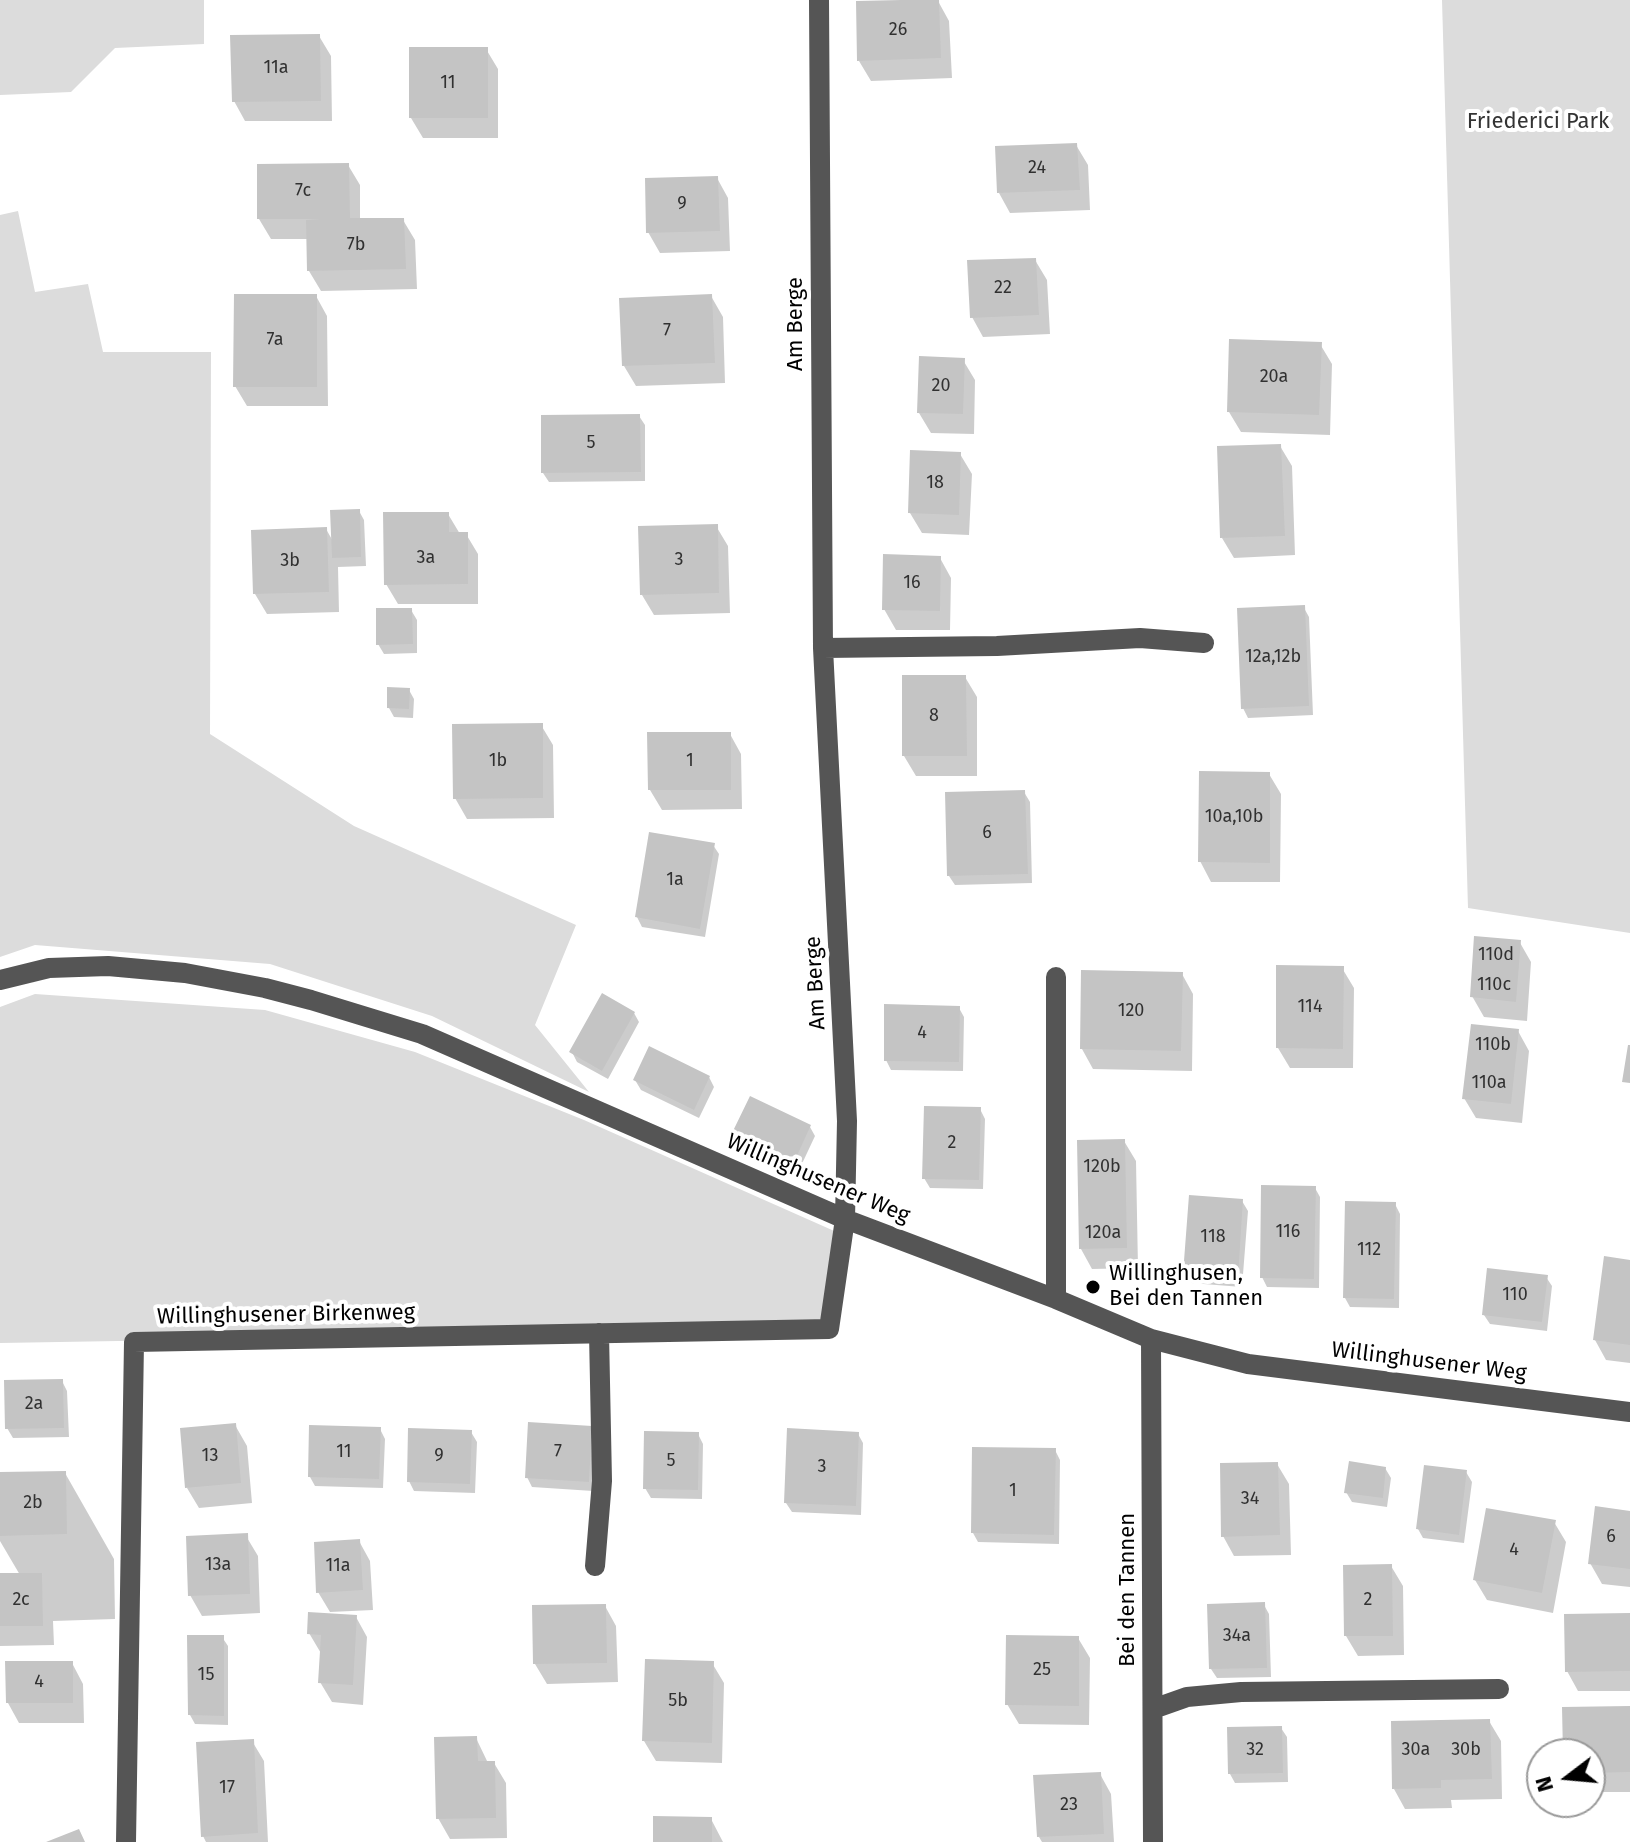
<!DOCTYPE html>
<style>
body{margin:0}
#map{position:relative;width:1630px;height:1842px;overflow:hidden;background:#fff;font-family:"Fira Sans",sans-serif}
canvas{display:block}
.north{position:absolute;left:1526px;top:1738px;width:80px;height:80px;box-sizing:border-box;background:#fff;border:2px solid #999;border-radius:50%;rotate:254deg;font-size:22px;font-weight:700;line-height:32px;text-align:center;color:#000}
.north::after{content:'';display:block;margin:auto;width:28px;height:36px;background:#000;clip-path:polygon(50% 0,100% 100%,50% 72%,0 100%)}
</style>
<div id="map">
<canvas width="1630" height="1842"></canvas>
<div class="north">N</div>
</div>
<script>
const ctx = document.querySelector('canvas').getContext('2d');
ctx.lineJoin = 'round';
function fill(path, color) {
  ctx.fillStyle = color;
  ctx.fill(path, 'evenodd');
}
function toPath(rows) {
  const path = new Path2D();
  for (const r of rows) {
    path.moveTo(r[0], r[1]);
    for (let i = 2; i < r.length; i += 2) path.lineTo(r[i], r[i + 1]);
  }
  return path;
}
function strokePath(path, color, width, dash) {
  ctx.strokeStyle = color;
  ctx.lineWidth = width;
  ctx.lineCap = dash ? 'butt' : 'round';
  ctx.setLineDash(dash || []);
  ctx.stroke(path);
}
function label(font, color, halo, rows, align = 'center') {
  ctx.font = font + ' "Fira Sans",sans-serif';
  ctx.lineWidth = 8;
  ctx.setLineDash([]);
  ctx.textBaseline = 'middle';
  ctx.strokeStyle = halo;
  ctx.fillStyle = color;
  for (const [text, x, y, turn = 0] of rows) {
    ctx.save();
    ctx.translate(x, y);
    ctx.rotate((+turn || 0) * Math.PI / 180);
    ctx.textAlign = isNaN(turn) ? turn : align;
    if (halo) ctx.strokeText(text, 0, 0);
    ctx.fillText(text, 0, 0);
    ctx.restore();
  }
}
fill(toPath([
 [0,0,204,0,204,44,115,48,71,92,0,95],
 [1442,0,1630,0,1630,933,1468,908],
 [18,211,35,292,88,284,103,352,211,352,210,734,354,826,576,925,535,1025,589,1092,432,1016,270,964,35,945,0,957,0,215],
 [35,994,265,1010,415,1052,584,1120,841,1234,829,1329,0,1343,0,1007]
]), '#dcdcdc');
fill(toPath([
 [938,1,949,21,952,78,871,81,859,61],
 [319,36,331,56,332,121,245,121,234,101],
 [486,49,498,69,498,138,423,138,411,118],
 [1076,145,1088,165,1090,210,1010,213,999,193],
 [348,165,360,185,360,220,403,220,415,240,417,289,321,291,309,271,308,239,271,239,259,219],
 [717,178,728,198,730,251,660,253,648,232],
 [1035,260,1047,280,1050,334,983,337,972,317],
 [316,296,327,316,328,406,247,406,235,386],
 [711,296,723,317,725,383,636,386,624,366],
 [1320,344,1332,364,1330,435,1241,432,1229,412],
 [963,360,975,380,974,434,931,433,919,413],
 [639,416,645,425,645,481,549,482,543,473],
 [1280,446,1292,466,1295,555,1234,558,1222,538],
 [960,454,972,474,969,535,922,533,910,513],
 [359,511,364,520,366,566,338,567,339,612,267,614,255,594,326,529,334,543],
 [448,514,460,534,466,534,478,554,478,604,398,604,386,584],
 [716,526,728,546,730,613,654,615,642,595],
 [940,558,951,578,950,630,896,630,884,609],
 [1304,608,1309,617,1313,715,1248,718,1243,708],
 [411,610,417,620,417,653,384,654,378,644],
 [965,677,977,697,977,776,916,776,904,756],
 [409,690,414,699,413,718,394,717,389,708],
 [541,725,553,745,554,818,467,819,455,798],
 [730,734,741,754,742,809,662,810,650,790],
 [1269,774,1281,794,1280,882,1211,882,1200,861],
 [1024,792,1030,802,1032,883,955,885,949,876],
 [713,845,719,854,705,937,642,927,637,917],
 [1519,941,1531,962,1527,1021,1484,1017,1472,996],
 [1342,968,1354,988,1353,1068,1290,1068,1278,1048],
 [1182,974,1193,994,1192,1071,1093,1069,1082,1049],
 [959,1008,964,1017,963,1071,891,1070,886,1060],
 [634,1013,639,1022,608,1079,577,1062,572,1052],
 [1518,1031,1529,1051,1522,1123,1476,1118,1464,1098],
 [709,1077,714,1087,699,1118,641,1090,635,1080],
 [980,1109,985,1119,983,1189,930,1188,924,1178],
 [810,1127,815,1136,800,1168,741,1140,735,1130],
 [1124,1141,1136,1161,1138,1268,1092,1269,1081,1249],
 [1315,1188,1320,1197,1319,1288,1267,1287,1262,1277],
 [1242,1201,1248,1211,1242,1287,1191,1283,1185,1274],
 [1395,1204,1400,1214,1399,1308,1350,1307,1345,1298],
 [1630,1262,1630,1363,1606,1360,1595,1340],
 [1546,1277,1552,1286,1547,1331,1490,1324,1484,1315],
 [62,1381,67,1391,69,1437,13,1438,7,1428],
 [235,1425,247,1446,252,1503,199,1508,187,1488],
 [591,1428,593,1491,532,1487,527,1477],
 [380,1429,385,1439,383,1488,315,1486,310,1477],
 [471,1432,477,1442,475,1493,414,1491,409,1481],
 [698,1434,703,1444,702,1499,651,1498,645,1488],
 [858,1434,863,1443,861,1515,792,1512,786,1503],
 [1055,1450,1060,1460,1059,1544,978,1542,973,1533],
 [1277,1464,1289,1484,1291,1555,1234,1556,1223,1536],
 [1385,1468,1391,1478,1387,1507,1352,1502,1346,1492],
 [1466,1472,1472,1482,1464,1543,1423,1538,1418,1529],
 [65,1473,114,1559,115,1619,53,1621,54,1645,0,1646,0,1575,20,1575,0,1541,0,1474],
 [1630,1513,1630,1587,1602,1584,1590,1563],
 [1554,1522,1566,1542,1553,1613,1487,1600,1475,1580],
 [246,1536,258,1556,260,1613,202,1616,190,1595],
 [359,1541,370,1561,373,1610,330,1612,318,1592],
 [1391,1566,1403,1586,1404,1655,1358,1656,1346,1636],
 [1264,1605,1269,1614,1271,1677,1217,1678,1211,1669],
 [605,1606,616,1626,618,1682,547,1684,535,1664],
 [1630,1615,1630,1691,1578,1691,1567,1671],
 [356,1617,367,1637,363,1705,332,1702,320,1682,322,1655,309,1633],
 [222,1637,228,1646,228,1725,195,1724,190,1715],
 [1078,1638,1090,1658,1089,1725,1019,1724,1007,1704],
 [72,1663,83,1684,84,1723,19,1723,8,1703],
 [712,1663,724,1683,722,1763,656,1761,644,1741],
 [1630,1708,1630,1792,1590,1792,1590,1754,1565,1754],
 [1489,1721,1501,1741,1502,1799,1451,1800,1452,1808,1405,1809,1394,1789],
 [1281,1728,1287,1737,1288,1782,1235,1783,1230,1774],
 [476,1738,488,1763,494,1763,506,1783,507,1838,450,1839,438,1818],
 [252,1741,264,1761,268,1842,206,1842,203,1836],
 [1100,1774,1111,1794,1114,1842,1042,1842,1039,1837],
 [711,1819,723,1842,655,1842]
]), '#0003');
fill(toPath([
 [901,0,939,0,941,58,857,61,856,1],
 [320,34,321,101,232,102,230,35],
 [409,47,488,47,488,118,409,118],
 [1077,143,1080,190,997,193,995,146],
 [349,163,350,218,404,218,406,269,307,271,306,220,321,219,257,219,257,164],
 [718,176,720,231,646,233,645,178],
 [1036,258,1039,315,970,318,967,260],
 [234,294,317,294,317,387,233,387],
 [712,294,715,363,622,366,619,298],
 [1229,339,1322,342,1319,415,1227,412],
 [919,356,965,358,963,414,917,413],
 [640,414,641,472,541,473,541,415],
 [1281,444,1285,536,1220,538,1217,446],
 [910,450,961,452,959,515,908,513],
 [360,509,361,557,332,558,330,510],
 [383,512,449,512,449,532,468,532,468,584,384,585],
 [718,524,719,593,640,595,638,526],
 [327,527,329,592,253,594,251,530],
 [883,554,941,556,940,611,882,610],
 [1305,605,1309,706,1241,709,1237,608],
 [376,608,412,608,413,644,376,645],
 [902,675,966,675,967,756,902,756],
 [387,687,410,688,409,709,387,708],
 [543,723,543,798,453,799,452,724],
 [647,732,731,732,731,790,648,790],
 [1199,771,1270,772,1270,863,1198,862],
 [1025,790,1028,874,947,876,945,792],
 [649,832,715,843,700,929,635,917],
 [1474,936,1521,940,1516,1002,1470,997],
 [1276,965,1344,966,1343,1049,1276,1048],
 [1081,970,1183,972,1181,1051,1080,1049],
 [602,993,635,1012,602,1071,569,1052],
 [884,1004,960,1006,959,1062,884,1061],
 [1471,1024,1519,1029,1511,1104,1462,1099],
 [1628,1045,1630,1045,1630,1083,1622,1082],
 [649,1046,710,1076,694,1110,633,1080],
 [750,1096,811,1125,795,1160,733,1131],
 [924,1106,981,1107,979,1180,922,1179],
 [1125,1139,1127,1248,1079,1249,1077,1140],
 [1261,1185,1316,1186,1314,1279,1260,1278],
 [1189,1195,1243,1199,1238,1278,1183,1274],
 [1345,1201,1396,1202,1394,1299,1343,1298],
 [1604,1256,1630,1260,1630,1345,1593,1340],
 [1487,1268,1548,1275,1542,1322,1482,1315],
 [63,1379,64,1428,5,1429,4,1380],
 [528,1422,592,1426,589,1482,525,1478],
 [236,1423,241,1483,185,1488,180,1428],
 [309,1425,381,1427,379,1479,308,1477],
 [408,1428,472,1430,470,1484,407,1482],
 [787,1428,859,1432,856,1506,784,1503],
 [644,1431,699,1432,698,1490,643,1489],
 [972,1447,1056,1448,1054,1535,971,1533],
 [1349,1461,1386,1467,1383,1498,1344,1493],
 [1278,1462,1280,1535,1221,1537,1220,1463],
 [1424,1465,1467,1470,1459,1535,1416,1529],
 [66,1471,67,1534,0,1536,0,1472],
 [1595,1506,1630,1511,1630,1569,1588,1564],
 [1486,1508,1556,1520,1542,1593,1473,1580],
 [248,1533,250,1594,188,1596,186,1536],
 [360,1539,363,1590,316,1593,314,1542],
 [1392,1564,1393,1636,1344,1636,1343,1565],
 [0,1573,42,1573,43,1626,0,1626],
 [1265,1602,1267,1668,1209,1669,1207,1604],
 [606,1604,607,1663,533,1664,532,1605],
 [308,1612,357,1615,353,1685,318,1683,321,1635,307,1634],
 [1630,1613,1630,1671,1565,1672,1564,1614],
 [187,1635,224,1635,224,1716,188,1715],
 [1006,1635,1079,1636,1079,1706,1005,1705],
 [645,1659,714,1661,712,1743,642,1741],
 [5,1661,73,1661,73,1703,6,1703],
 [1630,1706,1630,1772,1590,1773,1590,1754,1563,1754,1562,1707],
 [1490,1719,1492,1779,1441,1780,1441,1788,1392,1789,1391,1721],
 [1282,1726,1283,1773,1228,1774,1227,1727],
 [477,1736,478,1761,495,1761,496,1818,436,1819,434,1737],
 [254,1739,258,1833,201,1837,196,1742],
 [1101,1772,1104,1834,1037,1837,1033,1775],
 [653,1816,712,1817,712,1842,653,1842],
 [79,1829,85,1842,46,1842]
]), '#c4c4c4');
strokePath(toPath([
 [823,648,997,646,1140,638,1204,643],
 [0,980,49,968,108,966,185,973,265,988,311,1000,422,1034,845,1219,1056,1299,1151,1339,1248,1364,1630,1412],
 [1056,1299,1056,977],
 [1151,1339,1153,1842],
 [595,1566,602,1481,599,1333],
 [1153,1709,1187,1697,1241,1692,1499,1689],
 [126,1842,134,1342,829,1329,845,1219,847,1121,823,648,819,0]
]), '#555', 20);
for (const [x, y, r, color] of [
 [1093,1287,8,"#000"]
]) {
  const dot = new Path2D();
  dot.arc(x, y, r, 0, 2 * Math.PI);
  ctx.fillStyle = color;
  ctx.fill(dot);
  strokePath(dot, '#fff', 3);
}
label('18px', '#313131', null, [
 ["26",898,30],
 ["11a",276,68],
 ["11",448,83],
 ["24",1037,168],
 ["7c",303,191],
 ["9",682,204],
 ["7b",356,245],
 ["22",1003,288],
 ["7",667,331],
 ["7a",275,340],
 ["20a",1274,377],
 ["20",941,386],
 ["5",591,443],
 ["18",935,483],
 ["3a",426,558],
 ["3",679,560],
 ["3b",290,561],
 ["16",912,583],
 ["12a,12b",1273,657],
 ["8",934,716],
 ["1b",498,761],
 ["1",690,761],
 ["10a,10b",1234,817],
 ["6",987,833],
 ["1a",675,880],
 ["110d",1496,955],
 ["110c",1494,985],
 ["114",1310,1007],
 ["120",1131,1011],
 ["4",922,1033],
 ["110b",1493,1045],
 ["110a",1489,1083],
 ["2",952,1143],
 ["120b",1102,1167],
 ["116",1288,1232],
 ["120a",1103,1233],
 ["118",1213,1237],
 ["112",1369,1250],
 ["110",1515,1295],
 ["2a",34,1404],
 ["11",344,1452],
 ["7",558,1452],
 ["13",210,1456],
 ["9",439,1456],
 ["5",671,1461],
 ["3",822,1467],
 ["1",1013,1491],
 ["34",1250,1499],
 ["2b",33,1503],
 ["6",1611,1537],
 ["4",1514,1550],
 ["13a",218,1565],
 ["11a",338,1566],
 ["2c",21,1600],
 ["2",1368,1600],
 ["34a",1237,1636],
 ["25",1042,1670],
 ["15",206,1675],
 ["4",39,1682],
 ["5b",678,1701],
 ["32",1255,1750],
 ["30a",1416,1750],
 ["30b",1466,1750],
 ["17",227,1788],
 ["23",1069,1805]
]);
label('22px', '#333', '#fff', [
 ["Friederici Park",1538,122]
]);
label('22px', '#000', '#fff', [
 ["Am Berge",796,324,-90],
 ["Am Berge",816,983,-93],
 ["Willinghusener Weg",818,1179,23],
 ["Willinghusener Birkenweg",286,1315,-1],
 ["Willinghusener Weg",1429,1362,7],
 ["Bei den Tannen",1128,1590,-90]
]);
label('22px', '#000', '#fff', [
 ["Willinghusen,",1109,1274],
 ["Bei den Tannen",1109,1299]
], 'left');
</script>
